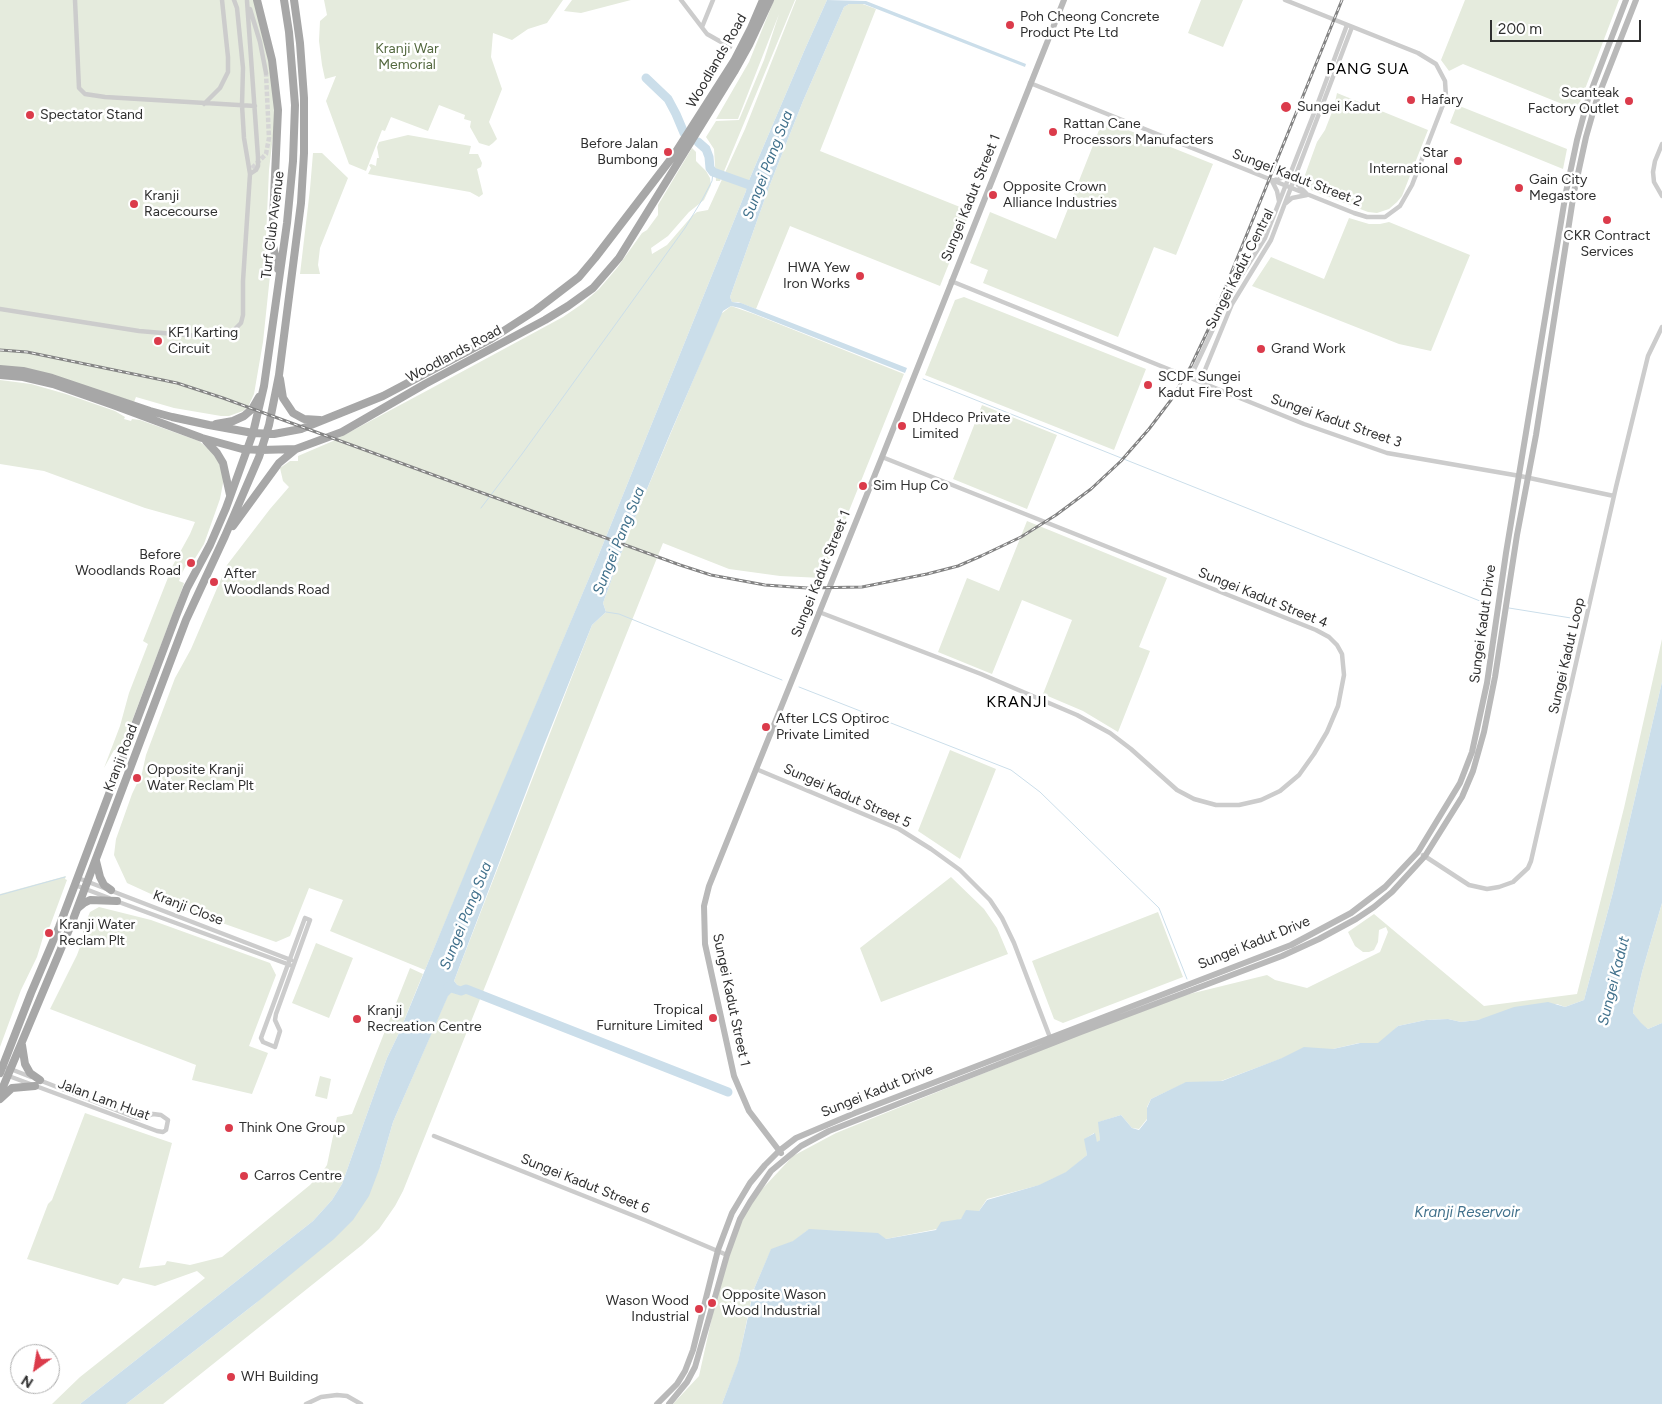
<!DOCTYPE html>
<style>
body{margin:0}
#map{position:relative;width:1662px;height:1404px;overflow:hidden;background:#fff;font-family:Figtree,sans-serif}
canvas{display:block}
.north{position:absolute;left:10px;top:1344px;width:50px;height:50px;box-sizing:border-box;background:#fff;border:1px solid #acacac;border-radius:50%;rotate:212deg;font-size:14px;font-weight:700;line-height:20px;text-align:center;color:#2f2f2f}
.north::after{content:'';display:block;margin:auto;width:18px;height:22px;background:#db3b4b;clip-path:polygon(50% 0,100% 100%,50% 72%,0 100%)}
.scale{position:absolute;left:1490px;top:20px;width:151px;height:22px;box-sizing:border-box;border:2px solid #2f2f2f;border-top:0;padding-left:6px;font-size:15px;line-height:18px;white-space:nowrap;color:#2f2f2f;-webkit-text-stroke:4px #fff;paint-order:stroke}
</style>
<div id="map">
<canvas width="1662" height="1404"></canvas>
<div class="north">N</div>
<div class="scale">200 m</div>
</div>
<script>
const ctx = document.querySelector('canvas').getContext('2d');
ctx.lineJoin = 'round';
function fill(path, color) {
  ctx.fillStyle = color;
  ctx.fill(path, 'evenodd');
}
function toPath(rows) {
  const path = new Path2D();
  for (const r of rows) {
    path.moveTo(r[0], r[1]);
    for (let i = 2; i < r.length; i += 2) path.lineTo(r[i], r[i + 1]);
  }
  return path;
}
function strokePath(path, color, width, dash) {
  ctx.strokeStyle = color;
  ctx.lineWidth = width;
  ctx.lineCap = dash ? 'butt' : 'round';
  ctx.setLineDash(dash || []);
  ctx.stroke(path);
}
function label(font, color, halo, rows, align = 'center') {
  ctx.font = font + ' Figtree,sans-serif';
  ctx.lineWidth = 5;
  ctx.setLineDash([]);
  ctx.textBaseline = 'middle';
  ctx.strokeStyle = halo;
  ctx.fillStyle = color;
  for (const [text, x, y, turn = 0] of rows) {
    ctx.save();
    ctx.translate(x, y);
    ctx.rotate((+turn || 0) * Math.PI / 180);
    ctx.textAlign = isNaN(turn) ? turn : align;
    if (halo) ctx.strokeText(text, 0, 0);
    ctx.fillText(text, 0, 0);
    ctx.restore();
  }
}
fill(toPath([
 [0,0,254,0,265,40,276,110,269,170,266,237,271,266,263,342,254,394,248,407,243,411,229,416,221,416,174,408,136,397,134,402,76,383,0,366],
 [324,0,563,0,547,23,528,29,512,40,493,33,491,57,502,89,489,122,497,139,493,143,489,146,479,143,470,127,471,121,464,119,465,115,439,105,428,131,391,117,385,131,382,130,366,171,349,164,326,101,336,76,325,79,322,65,319,41,320,21,327,15],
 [572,0,631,0,581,13,564,11],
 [774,0,795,0,720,181,716,181,714,149,706,137,716,121,739,120,764,60,779,14,738,119,716,119,749,62],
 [796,0,827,0,805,49,747,185,746,191,597,559,425,970,330,931,343,900,309,888,290,936,276,942,188,911,127,883,114,855,116,839,132,794,142,773,146,755,175,678,191,649,227,565,270,509,289,487,283,481,280,468,290,461,298,461,298,456,333,441,430,389,563,317,582,304,599,289,617,268,642,233,647,230,658,215,658,205,692,148,696,152,696,161,706,171,710,178,711,185,704,200,689,212,668,236,651,248,652,254,667,245,692,216,697,212,708,210,745,129],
 [1201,0,1243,0,1223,47,1188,33],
 [1465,0,1619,0,1577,110,1463,64,1449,71,1441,60],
 [860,3,876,9,820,151,970,211,940,286,790,226,756,309,738,302,732,302,730,297,769,187,803,101,844,7,849,4],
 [1337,93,1428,130,1402,196,1397,202,1389,209,1377,213,1368,212,1311,190,1305,175,1317,142,1325,130,1334,107],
 [1457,105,1567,149,1563,169,1450,123],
 [1103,120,1213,164,1176,255,1154,247,1118,337,983,283,988,270,970,263,990,212,1056,239],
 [408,135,471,146,469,154,478,154,482,163,481,167,477,169,483,194,479,197,470,192,368,174,371,168,369,165,371,164,376,166,377,158,379,158,377,147,379,142],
 [313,153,322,153,348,178,320,248,318,265,320,274,300,274,310,189],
 [1349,218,1369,224,1380,224,1389,222,1470,255,1431,351,1399,344,1252,286,1271,257,1324,279],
 [964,297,1146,369,1114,450,925,375,955,300],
 [731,306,754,314,904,374,822,578,780,576,729,569,663,543,403,1191,395,1206,379,1229,362,1245,163,1404,126,1404,256,1303,380,1167,393,1122,448,995,452,992,456,994,459,987,454,981,592,625,606,612,603,603,629,532,721,314],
 [0,380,31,384,66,394,115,411,125,417,124,419,131,421,132,419,140,420,199,441,212,452,219,463,224,478,220,499,204,544,194,560,190,558,182,573,179,581,184,583,181,592,121,750,114,750,104,768,120,726,129,693,148,644,143,641,173,565,190,534,195,522,145,508,44,471,0,464],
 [982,405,1057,435,1027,509,953,479],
 [1027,521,1167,578,1139,647,1150,651,1118,732,1083,711,1043,694,1072,620,1022,600,992,674,938,652,967,578,999,591],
 [1662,639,1662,682,1613,892,1584,1000,1565,1007,1557,1004,1478,1020,1461,1022,1448,1019,1426,1020,1398,1026,1379,1044,1359,1043,1333,1049,1283,1058,1221,1081,1185,1083,1151,1099,1147,1107,1147,1119,1139,1129,1132,1128,1121,1115,1099,1122,1100,1140,1097,1143,1094,1133,1085,1139,1087,1155,1067,1172,1040,1185,987,1199,979,1211,937,1229,886,1239,843,1231,808,1230,794,1241,771,1250,753,1291,738,1363,722,1404,673,1404,699,1376,726,1254,750,1202,793,1156,836,1133,1165,1000,1267,975,1275,980,1307,988,1380,952,1388,932,1386,927,1379,930,1378,942,1374,950,1369,952,1363,952,1355,946,1348,932,1374,914,1484,1006,1577,994,1624,808],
 [950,750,996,769,960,859,918,831],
 [66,876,65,879,67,880,50,926,44,934,37,957,21,990,0,1047,0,894],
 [951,877,984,909,997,928,1008,954,881,1002,860,948],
 [1662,903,1662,1023,1648,1029,1641,1024,1633,1013,1633,1010,1642,972],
 [99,907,151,920,270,963,276,975,249,1046,268,1053,252,1094,192,1080,196,1065,50,1009,77,955,83,939,83,929,90,912],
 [1158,912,1183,977,1063,1023,1054,1019,1032,961],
 [316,943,353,958,329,1018,292,1003],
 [410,968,423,974,399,1033,387,1058,342,1184,332,1200,313,1221,80,1404,52,1404,80,1377,205,1278,197,1271,155,1286,123,1278,118,1285,27,1259,48,1204,52,1200,85,1113,172,1143,139,1268,165,1265,167,1261,190,1265,222,1257,310,1185,323,1171,327,1165,337,1117,352,1114],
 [320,1076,331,1079,327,1099,315,1096]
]), '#e5ebdd');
fill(toPath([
 [827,0,866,1,1026,64,1025,67,864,4,849,4,844,7,803,101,769,187,730,297,732,302,741,303,907,368,905,373,740,308,731,306,723,311,670,434,629,532,603,603,606,612,592,625,544,745,454,981,459,987,456,994,452,992,448,996,393,1122,380,1167,369,1196,353,1220,334,1239,256,1303,126,1404,80,1404,313,1221,332,1200,342,1184,387,1058,399,1033,477,844,597,559,746,191,747,185,805,49],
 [1662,682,1662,903,1642,972,1633,1010,1633,1013,1641,1023,1648,1029,1662,1023,1662,1404,722,1404,738,1362,754,1289,771,1249,793,1241,809,1229,878,1233,886,1239,936,1230,941,1222,961,1219,966,1210,979,1211,987,1200,1039,1185,1066,1172,1087,1155,1084,1139,1095,1133,1097,1142,1100,1140,1098,1122,1121,1115,1132,1128,1139,1130,1147,1120,1147,1108,1151,1099,1186,1082,1222,1081,1282,1058,1304,1047,1333,1049,1360,1043,1378,1043,1398,1026,1426,1020,1448,1019,1461,1022,1478,1020,1514,1007,1548,1002,1565,1007,1584,1000,1613,892]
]), '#cbdeea');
strokePath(toPath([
 [923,379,1490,605],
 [481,508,522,454,685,228,702,200,712,181,713,172],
 [1509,608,1571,618],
 [606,612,619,614,782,680],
 [799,687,1011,770,1040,792,1159,908,1187,979],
 [0,895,65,877]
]), '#cbdeea', 1);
strokePath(toPath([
 [646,78,668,99,676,114,684,133],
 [698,142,706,149,709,157,710,168,713,172,758,188],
 [448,987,461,991,466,989,728,1092]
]), '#cbdeea', 9);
strokePath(toPath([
 [252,168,266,154,269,138,266,73]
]), '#d5d5d5', 4.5, [4.5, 2]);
strokePath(toPath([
 [75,0,79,88,85,94,105,97,255,106],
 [681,0,707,34,730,47],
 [247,1,258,157,258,166,256,170,250,174],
 [250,9,260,42,266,73],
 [702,27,713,0],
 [1030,83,1354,213,1367,217,1385,217,1400,206,1412,185,1446,97,1445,81,1436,64,1418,53,1285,0],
 [204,104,220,88,228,72,228,57,222,0],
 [1662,144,1655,161,1653,172,1654,182,1662,196],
 [1296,177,1298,185,1306,193],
 [1272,181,1277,191,1279,201],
 [1272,181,1290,175],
 [1286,203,1292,198,1307,195],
 [951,281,1304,424,1387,453,1520,476,1614,496],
 [0,309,139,331,210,337,225,336,231,333,241,323,243,315,243,281,250,174,244,138,242,105,243,68,237,8,234,0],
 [1190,378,1229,295,1265,238,1316,108,1347,25],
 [1200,382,1232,304,1271,240,1352,27],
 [819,612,981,674,1077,715,1110,733,1131,749,1177,790,1194,799,1216,805,1239,805,1261,800,1280,791,1299,775,1314,754,1327,732,1338,706,1344,675,1342,654,1337,645,1329,637,1316,630,882,457],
 [756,769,899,829,931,849,960,870,990,900,1002,918,1014,943,1051,1040],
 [1423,855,1469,885,1487,889,1499,887,1513,882,1528,868,1531,861,1616,487,1648,356,1662,327],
 [78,878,291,960],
 [75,885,109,898],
 [116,901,290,965],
 [305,918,310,920,276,1014,275,1020,280,1031,275,1047,263,1042,261,1038,305,918],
 [8,1068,31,1077],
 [6,1075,157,1131,163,1132,166,1130,168,1120,161,1115,153,1114,140,1118,134,1117,39,1080],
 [434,1136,647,1221,727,1255],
 [306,1404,321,1397,337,1395,347,1396,361,1404]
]), '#ccc', 4.5);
strokePath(toPath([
 [781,1153,749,1111,734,1076,705,944,704,906,709,886,882,457,1064,0],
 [657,1404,677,1384,685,1371,693,1350,718,1250,732,1213,750,1183,765,1165,779,1151,796,1138,855,1113,1291,945,1351,913,1385,887,1418,852,1460,783,1472,752,1487,683,1506,553,1566,192,1577,140,1588,99,1626,0],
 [669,1404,687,1382,695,1367,727,1255,740,1219,750,1202,771,1171,801,1146,829,1131,1081,1032,1282,956,1319,939,1356,919,1374,907,1392,892,1425,856,1462,797,1473,771,1484,732,1495,677,1517,535,1536,435,1574,192,1586,137,1596,102,1636,0]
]), '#b9b9b9', 6);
strokePath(toPath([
 [257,0,272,60,278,110,272,241,278,269],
 [0,369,23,371,52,378,150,411,172,417,209,425,253,433,274,434,301,429,383,396,491,339,536,310,579,277,595,258,674,155,734,61,751,28,763,0],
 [0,375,23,377,53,384,113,405,202,438,242,449,261,450,296,449,342,432,425,384,545,320,568,306,593,288,619,258,734,72,749,45,770,0],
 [280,379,283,398,293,413,304,419,320,420],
 [216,424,233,421,244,416,252,409,259,397],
 [206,441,217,453,223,463,230,495],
 [233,526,279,463,296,449],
 [96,861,100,877,104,885,111,890],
 [78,908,84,903,90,900,117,901],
 [22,1045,25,1064,30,1073,40,1080],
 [0,1073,31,993,59,927,176,616,187,588,210,545,226,508,253,433,264,386,287,223,293,161,295,105,289,32,284,0],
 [0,1094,71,925,186,620,225,536,259,457,269,425,279,375,301,203,304,153,304,98,300,43,294,0],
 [0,1099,12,1088,35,1086]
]), '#a7a7a7', 8);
const rail = toPath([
 [0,350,27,352,177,383,223,398,488,495,680,565,711,575,765,585,807,588,862,587,927,574,958,566,981,556,1021,537,1056,515,1091,489,1121,461,1149,429,1171,400,1191,366,1208,330,1342,0]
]);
strokePath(rail, '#848484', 3);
strokePath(rail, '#fff', 1, [4]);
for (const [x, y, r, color] of [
 [1010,25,5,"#db3b4b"],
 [1411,100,5,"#db3b4b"],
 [1629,101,5,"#db3b4b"],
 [1286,107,6,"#db3b4b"],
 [30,115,5,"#db3b4b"],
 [1053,132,5,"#db3b4b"],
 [668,152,5,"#db3b4b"],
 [1458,161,5,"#db3b4b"],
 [1519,188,5,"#db3b4b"],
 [993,195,5,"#db3b4b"],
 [134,204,5,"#db3b4b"],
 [1607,220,5,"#db3b4b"],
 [860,276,5,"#db3b4b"],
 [158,341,5,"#db3b4b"],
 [1261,349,5,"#db3b4b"],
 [1148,385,5,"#db3b4b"],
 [902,426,5,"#db3b4b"],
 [863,486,5,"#db3b4b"],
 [191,563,5,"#db3b4b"],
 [214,582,5,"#db3b4b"],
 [766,727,5,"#db3b4b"],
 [137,778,5,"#db3b4b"],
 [49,933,5,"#db3b4b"],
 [713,1018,5,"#db3b4b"],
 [357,1019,5,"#db3b4b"],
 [229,1128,5,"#db3b4b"],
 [244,1176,5,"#db3b4b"],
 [712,1303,5,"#db3b4b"],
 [699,1309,5,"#db3b4b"],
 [231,1377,5,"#db3b4b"]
]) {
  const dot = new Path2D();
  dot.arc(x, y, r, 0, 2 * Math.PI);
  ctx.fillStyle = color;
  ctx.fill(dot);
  strokePath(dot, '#fff', 2);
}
label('14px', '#2f2f2f', '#fff', [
 ["Poh Cheong Concrete",1020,17],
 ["Product Pte Ltd",1020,33],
 ["Scanteak",1619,93,"right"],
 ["Factory Outlet",1619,109,"right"],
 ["Hafary",1421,100],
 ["Sungei Kadut",1297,107],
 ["Spectator Stand",40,115],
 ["Rattan Cane",1063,124],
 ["Processors Manufacters",1063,140],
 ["Before Jalan",658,144,"right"],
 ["Bumbong",658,160,"right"],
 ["Star",1448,153,"right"],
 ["International",1448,169,"right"],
 ["Gain City",1529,180],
 ["Megastore",1529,196],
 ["Opposite Crown",1003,187],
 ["Alliance Industries",1003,203],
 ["Kranji",144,196],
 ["Racecourse",144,212],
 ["CKR Contract",1607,236,"center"],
 ["Services",1607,252,"center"],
 ["HWA Yew",850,268,"right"],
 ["Iron Works",850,284,"right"],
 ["KF1 Karting",168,333],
 ["Circuit",168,349],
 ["Grand Work",1271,349],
 ["SCDF Sungei",1158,377],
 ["Kadut Fire Post",1158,393],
 ["DHdeco Private",912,418],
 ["Limited",912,434],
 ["Sim Hup Co",873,486],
 ["Before",181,555,"right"],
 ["Woodlands Road",181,571,"right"],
 ["After",224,574],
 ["Woodlands Road",224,590],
 ["After LCS Optiroc",776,719],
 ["Private Limited",776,735],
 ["Opposite Kranji",147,770],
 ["Water Reclam Plt",147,786],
 ["Kranji Water",59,925],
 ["Reclam Plt",59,941],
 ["Tropical",703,1010,"right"],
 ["Furniture Limited",703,1026,"right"],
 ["Kranji",367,1011],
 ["Recreation Centre",367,1027],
 ["Think One Group",239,1128],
 ["Carros Centre",254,1176],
 ["Opposite Wason",722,1295],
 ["Wood Industrial",722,1311],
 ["Wason Wood",689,1301,"right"],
 ["Industrial",689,1317,"right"],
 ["WH Building",241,1377]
], 'left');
label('14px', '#53683e', '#fff', [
 ["Kranji War",407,49],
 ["Memorial",407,65]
]);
label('14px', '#2f2f2f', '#fff', [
 ["Woodlands Road",717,61,-60],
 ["Sungei Kadut Street 2",1297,178,21],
 ["Sungei Kadut Street 1",971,198,-68],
 ["Turf Club Avenue",273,225,-83],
 ["Sungei Kadut Central",1240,269,-63],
 ["Woodlands Road",454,354,-28],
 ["Sungei Kadut Street 3",1336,421,19],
 ["Sungei Kadut Street 1",821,574,-68],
 ["Sungei Kadut Street 4",1263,598,22],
 ["Sungei Kadut Drive",1483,624,-82],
 ["Sungei Kadut Loop",1567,656,-77],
 ["Kranji Road",121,758,-69],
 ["Sungei Kadut Street 5",847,796,24],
 ["Kranji Close",188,908,21],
 ["Sungei Kadut Drive",1254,943,-22],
 ["Sungei Kadut Street 1",731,1000,78],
 ["Sungei Kadut Drive",877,1091,-22],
 ["Jalan Lam Huat",104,1100,20],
 ["Sungei Kadut Street 6",585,1184,22]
]);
ctx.letterSpacing = '1px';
label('15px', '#000', '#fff', [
 ["PANG SUA",1368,70]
]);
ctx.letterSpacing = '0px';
label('italic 15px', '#41718c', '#fff', [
 ["Sungei Pang Sua",768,165,-69],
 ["Sungei Pang Sua",619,541,-68],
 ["Sungei Pang Sua",466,916,-68],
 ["Sungei Kadut",1614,981,-76],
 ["Kranji Reservoir",1467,1213]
]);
ctx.letterSpacing = '1px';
label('16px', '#000', '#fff', [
 ["KRANJI",1017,702]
]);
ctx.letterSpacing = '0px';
</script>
